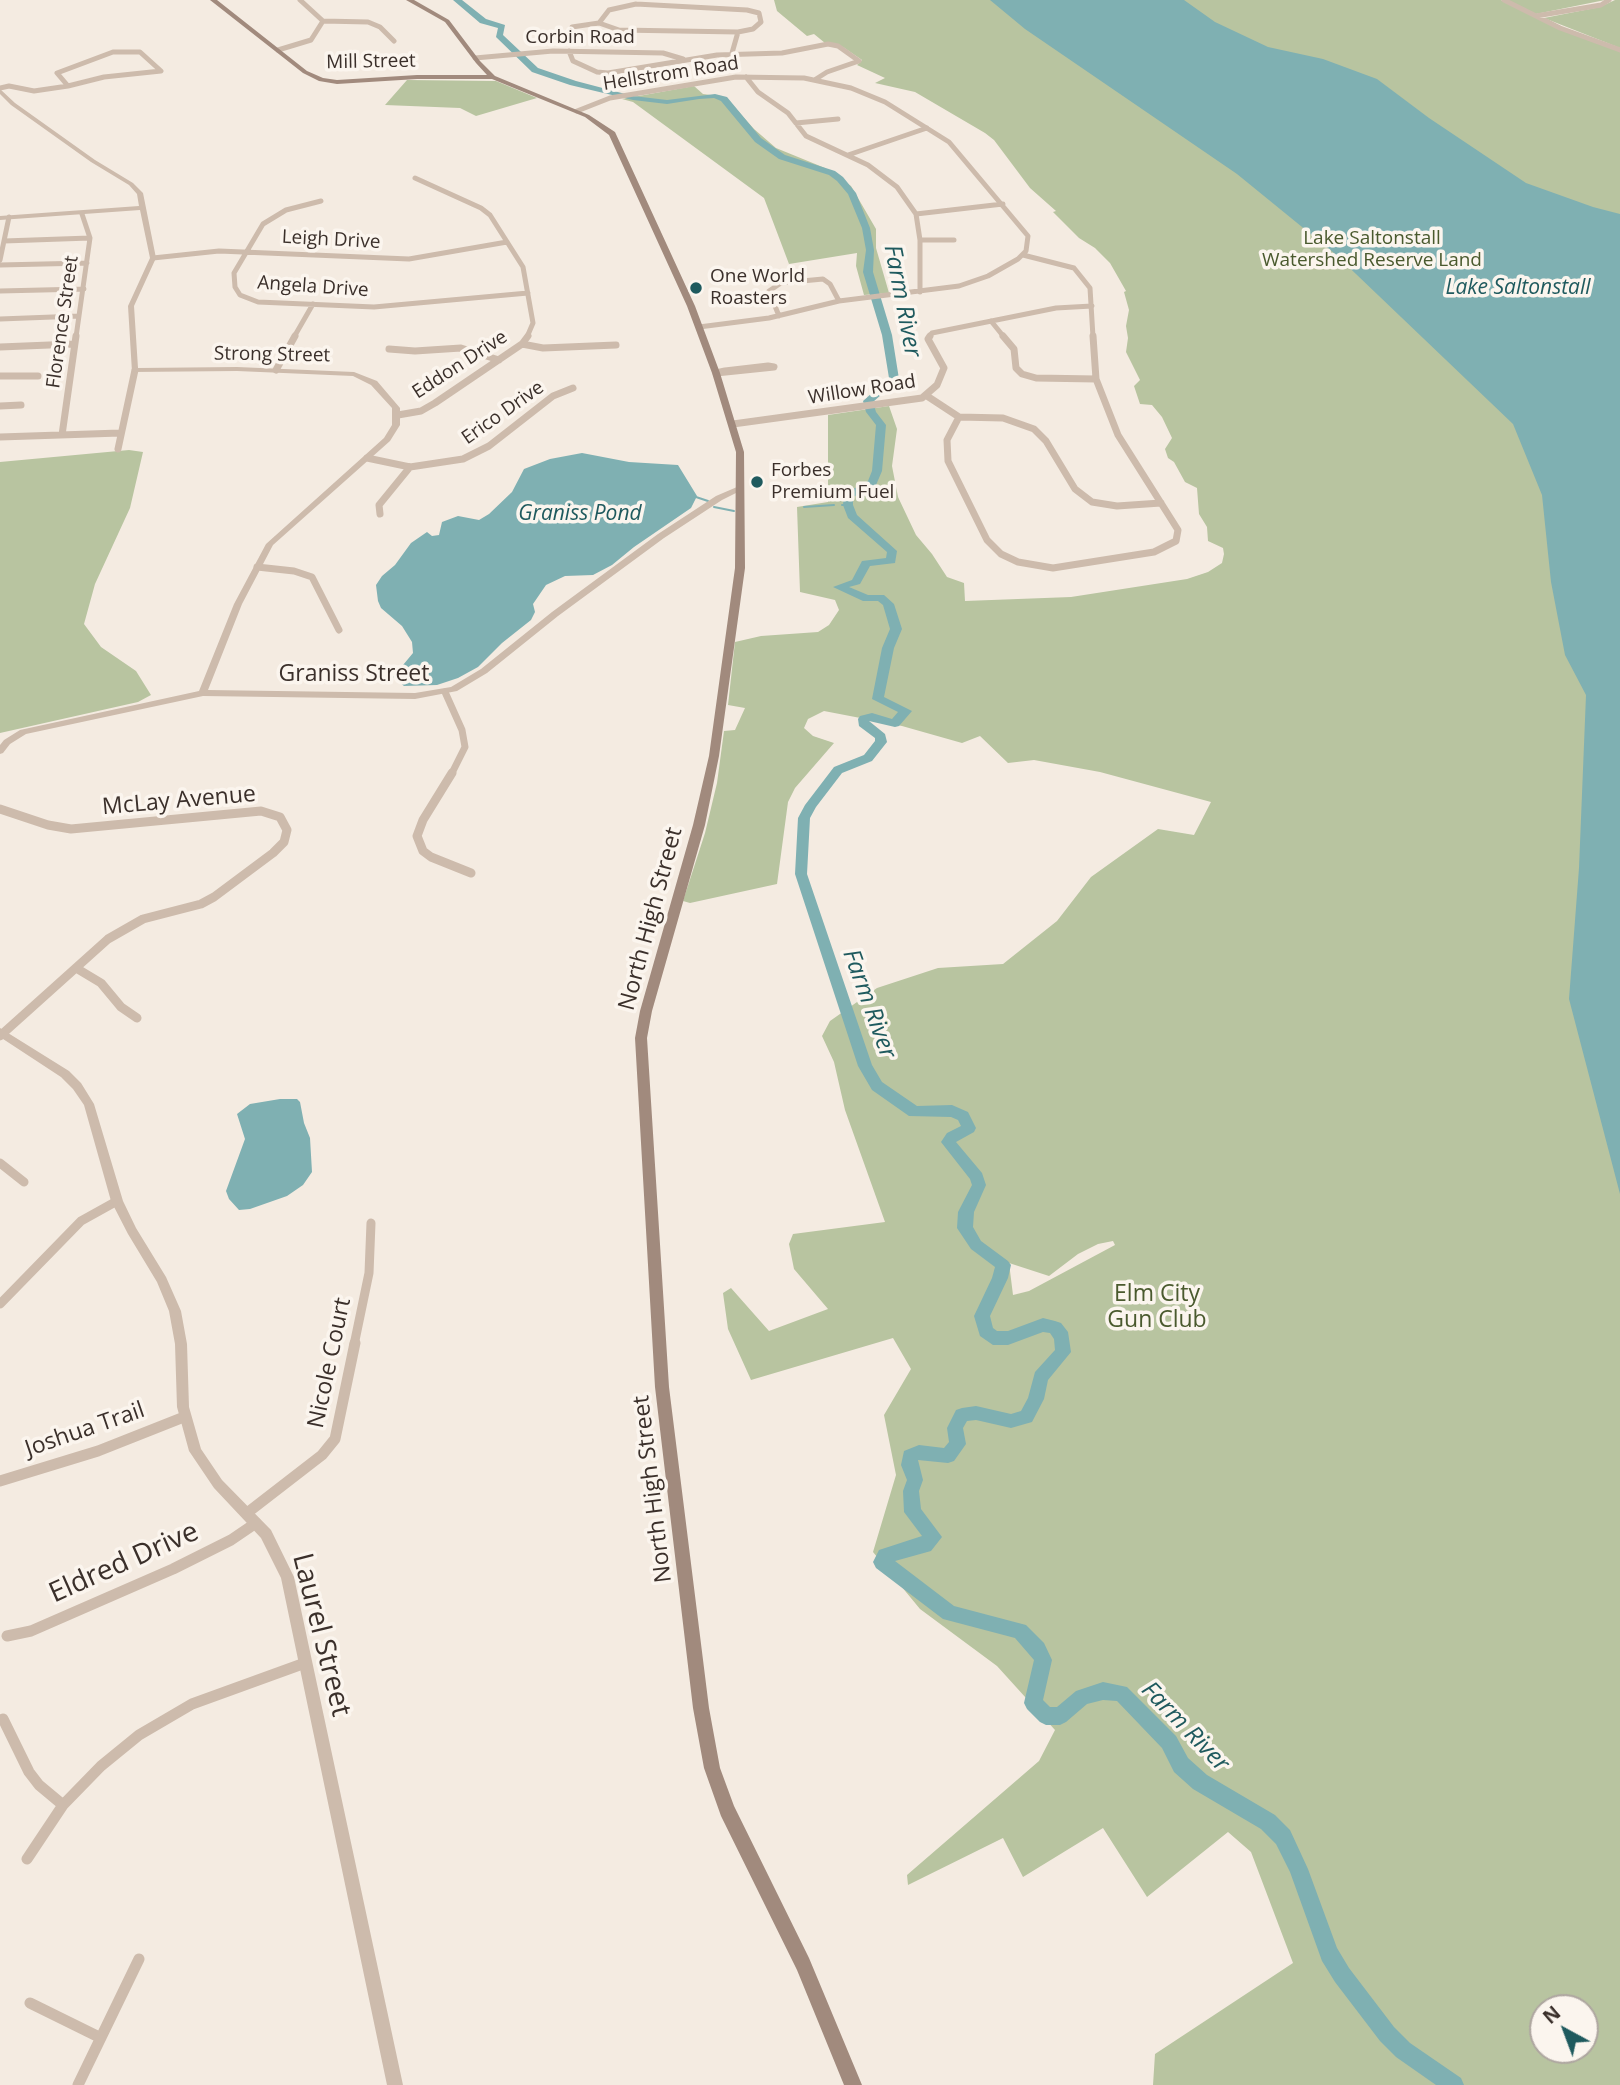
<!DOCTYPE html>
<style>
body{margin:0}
#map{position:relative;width:1620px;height:2085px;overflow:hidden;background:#f4ebe1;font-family:"Open Sans",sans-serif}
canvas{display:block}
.north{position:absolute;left:1529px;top:1994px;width:70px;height:70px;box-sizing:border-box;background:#fbf5ee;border:2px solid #aea6a0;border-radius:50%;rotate:319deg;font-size:19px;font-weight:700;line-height:28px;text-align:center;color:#3b302b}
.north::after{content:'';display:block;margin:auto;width:24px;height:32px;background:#1f5a5e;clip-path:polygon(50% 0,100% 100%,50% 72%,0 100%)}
</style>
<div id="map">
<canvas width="1620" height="2085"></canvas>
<div class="north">N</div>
</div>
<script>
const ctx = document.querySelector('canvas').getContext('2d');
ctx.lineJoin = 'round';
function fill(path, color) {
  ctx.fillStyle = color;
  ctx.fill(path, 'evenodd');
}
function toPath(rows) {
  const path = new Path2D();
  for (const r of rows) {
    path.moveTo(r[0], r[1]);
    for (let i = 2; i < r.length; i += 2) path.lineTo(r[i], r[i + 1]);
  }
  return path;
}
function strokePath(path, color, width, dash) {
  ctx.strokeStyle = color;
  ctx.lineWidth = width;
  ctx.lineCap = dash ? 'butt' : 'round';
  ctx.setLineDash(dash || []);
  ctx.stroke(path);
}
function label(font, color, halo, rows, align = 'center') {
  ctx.font = font + ' "Open Sans",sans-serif';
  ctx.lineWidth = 7;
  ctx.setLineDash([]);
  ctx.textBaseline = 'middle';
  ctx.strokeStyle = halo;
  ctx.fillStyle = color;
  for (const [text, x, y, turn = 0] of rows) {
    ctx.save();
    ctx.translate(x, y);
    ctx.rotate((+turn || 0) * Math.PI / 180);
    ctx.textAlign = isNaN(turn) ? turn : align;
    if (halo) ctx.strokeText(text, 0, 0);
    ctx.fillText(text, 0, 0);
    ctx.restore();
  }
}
fill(toPath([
 [774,0,1501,0,1547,23,1620,51,1620,2085,1153,2085,1155,2054,1293,1963,1251,1852,1228,1832,1147,1897,1103,1828,1023,1877,1003,1838,908,1885,907,1875,1039,1761,1055,1730,997,1666,920,1609,873,1552,896,1475,884,1415,911,1369,893,1338,751,1380,728,1329,723,1293,731,1288,769,1331,828,1309,794,1269,789,1244,793,1234,885,1222,845,1110,834,1062,822,1036,830,1021,877,988,938,968,1003,964,1057,921,1091,877,1158,829,1194,835,1211,802,1100,772,1034,760,1008,763,980,736,962,743,902,726,824,711,808,719,804,728,813,736,834,743,795,788,788,802,777,884,690,903,683,901,705,833,717,783,724,731,735,730,745,708,728,705,735,642,761,636,818,632,829,625,839,610,835,600,800,592,797,507,828,502,828,415,889,406,897,429,892,466,898,497,916,535,932,554,947,577,964,583,965,601,1071,597,1187,579,1208,572,1222,563,1224,554,1223,548,1208,541,1207,527,1199,514,1197,488,1185,482,1174,462,1168,458,1165,449,1172,438,1162,417,1152,405,1140,404,1134,386,1140,380,1126,352,1128,338,1126,326,1129,310,1124,292,1126,291,1110,263,1095,248,1079,238,1053,212,1056,211,1030,188,994,140,985,133,915,92,875,83,885,78,857,65,862,60,843,47,825,43,814,34,807,36,777,11],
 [1113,1241,1115,1245,1029,1291,1013,1295,1009,1263,1049,1276,1078,1254,1098,1244],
 [1543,2008,1585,2008,1585,2050,1543,2050],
 [1507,0,1605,0,1536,14],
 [1615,0,1620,0,1620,48,1544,18,1600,7],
 [407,80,496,81,537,98,476,116,460,108,385,105],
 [694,86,703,94,718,96,730,102,754,129,776,148,825,168,851,186,876,229,876,248,889,293,864,295,856,266,857,253,789,264,764,198,633,102,622,99],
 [129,450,143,452,130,508,95,584,84,624,101,647,136,671,151,695,138,702,0,733,0,462]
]), '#b8c4a0');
fill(toPath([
 [990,0,1184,0,1215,22,1268,47,1323,59,1377,79,1429,118,1526,183,1593,207,1620,214,1620,1194,1569,999,1579,868,1586,695,1565,655,1551,582,1542,495,1513,424,1334,253,1237,174,1025,29],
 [582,453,629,462,678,465,697,496,691,508,634,547,612,565,593,575,565,576,546,585,533,604,535,612,531,620,502,643,478,667,458,678,437,685,404,686,393,677,413,653,412,642,402,626,381,608,378,601,376,585,382,576,395,565,411,543,427,532,432,536,439,535,442,522,458,516,479,520,489,514,512,492,524,469,550,459],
 [280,1099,297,1099,300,1102,304,1123,310,1138,312,1172,303,1185,287,1196,250,1209,239,1210,229,1199,226,1191,245,1139,237,1114,250,1104]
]), '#7fb0b2');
strokePath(toPath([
 [696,497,708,501],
 [842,505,848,505],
 [714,507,734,511],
 [804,507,834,505]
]), '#7fb0b2', 2);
fill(toPath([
 [453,0,462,0,486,19,505,25,503,35,538,68,576,81,633,96,667,100,715,94,727,97,761,138,785,155,835,171,843,177,856,193,870,228,874,250,873,272,892,335,899,379,873,402,876,412,886,425,882,471,876,485,853,497,853,505,857,515,897,551,895,563,870,566,860,584,849,587,868,595,884,595,894,604,902,629,894,648,884,697,912,711,899,726,895,727,869,721,885,734,887,742,872,761,842,773,816,807,810,818,807,874,872,1065,882,1082,917,1106,952,1105,968,1112,976,1128,974,1132,956,1142,982,1173,986,1185,974,1212,973,1227,981,1241,1008,1261,1011,1265,1008,1278,990,1316,993,1328,997,1331,1008,1331,1043,1318,1055,1321,1061,1323,1068,1332,1071,1352,1048,1380,1044,1399,1032,1422,1011,1428,976,1420,967,1421,963,1428,966,1444,954,1461,948,1463,918,1460,923,1480,919,1491,921,1509,942,1537,931,1551,895,1561,954,1606,1026,1625,1044,1643,1052,1660,1043,1700,1050,1707,1057,1707,1076,1691,1103,1682,1127,1687,1176,1736,1188,1758,1207,1775,1275,1815,1290,1830,1308,1869,1337,1948,1349,1968,1394,2027,1410,2043,1461,2078,1464,2085,1436,2085,1396,2057,1380,2041,1335,1982,1322,1961,1290,1872,1276,1844,1261,1829,1193,1789,1174,1772,1162,1748,1117,1701,1103,1700,1087,1704,1066,1722,1060,1725,1046,1725,1040,1722,1027,1709,1024,1703,1034,1660,1015,1638,943,1619,876,1568,873,1562,879,1550,922,1536,904,1512,903,1491,907,1480,901,1465,904,1451,919,1445,944,1448,949,1442,947,1428,956,1410,962,1408,976,1406,1011,1414,1021,1411,1028,1398,1035,1372,1055,1350,1054,1339,1050,1333,1043,1332,1008,1345,993,1345,980,1336,974,1316,992,1278,995,1267,971,1249,957,1228,958,1212,972,1185,970,1179,941,1142,947,1133,961,1126,958,1120,951,1117,909,1116,872,1090,858,1066,795,874,798,818,805,805,834,767,864,755,875,741,875,738,859,726,858,719,860,716,872,713,892,719,898,712,872,699,882,648,890,629,883,605,878,601,863,601,833,587,852,580,862,561,886,558,887,552,848,518,843,505,844,494,868,481,872,471,876,425,866,412,863,401,889,378,882,335,863,272,866,250,862,228,848,194,837,181,829,175,779,159,755,142,721,101,714,98,699,99,667,104,633,100,570,85,532,72,496,37,498,28,480,23,453,0]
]), '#7fb0b2');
strokePath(toPath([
 [1504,0,1560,28,1620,50],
 [636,4,747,10,759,13,761,22,753,29,738,32,619,30,599,23,609,10,636,4],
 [1536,16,1601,5,1609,0],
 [323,21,368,22,380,27,394,41],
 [572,27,599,23],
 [278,50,311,40,323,21,300,0],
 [569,51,573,61,597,72,608,73,717,55,782,53,828,44,838,46,859,61,827,72,816,79],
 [113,52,140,52,161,71,104,77,68,86,57,73,113,52],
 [732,53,738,32],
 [475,58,553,51,663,53,683,59],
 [746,77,758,92,788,113,806,136,868,165,897,187,916,214,920,240,920,292],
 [0,88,9,86,34,91,68,86],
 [577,111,610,98,736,77,804,78,851,88,885,102,949,142,1028,236,1026,251,1018,259,988,276,959,286,839,301,769,318,699,327],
 [796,123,838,119],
 [848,155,927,128],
 [415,178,481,208,490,215,523,267,533,323,527,337],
 [321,201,286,210,263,224,234,273,235,287,240,295,258,302,374,307,528,293],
 [916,214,1003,204],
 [920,240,954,240],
 [4,241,90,238],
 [1023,255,1074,268,1090,288,1093,337],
 [153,258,219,251,409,259,507,242],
 [0,260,9,217],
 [0,265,87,263],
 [0,291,84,289],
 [779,316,769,291,781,283,823,279,830,284,839,301],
 [0,319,79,316],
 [991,321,1004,337],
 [76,337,90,238,82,214],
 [294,337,313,304],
 [929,337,932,333,1056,308,1092,306]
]), '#cdbbac', 5);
strokePath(toPath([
 [1003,336,1014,349,1016,368,1022,374,1036,378,1096,379],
 [522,344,543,348,616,345],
 [0,347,74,344],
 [389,349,415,351,461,348,499,360],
 [768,366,774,367,716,373,725,371,768,366],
 [276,370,295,336],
 [0,376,38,376],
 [927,396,959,417],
 [0,406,21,405],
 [398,415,421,411,435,403,522,344,528,336],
 [959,417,947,440,948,461,987,540,1001,554,1018,562,1053,568,1154,552,1176,541,1178,530,1118,435,1096,379,1093,336],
 [959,417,1003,418,1034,429,1046,441,1075,489,1092,502,1117,506,1161,503],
 [733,424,922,398,937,385,944,368,928,339,930,336],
 [62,435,76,336],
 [0,437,120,433],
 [118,449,135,370],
 [367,458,410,467,463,459,489,446,553,396,573,388],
 [380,514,379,505,410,467],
 [257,567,294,571,312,577,339,630],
 [445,692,462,730,465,747,451,775]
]), '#cdbbac', 7);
strokePath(toPath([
 [452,773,423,820,417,836,423,851,431,857,471,873],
 [0,809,48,825,71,829,261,811,280,817,287,830,284,842,273,853,214,897,201,904,143,919,108,939,0,1036],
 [76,968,101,983,121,1007,137,1018],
 [0,1163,24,1182],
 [0,1304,81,1221,117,1201],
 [354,1345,369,1273,371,1223]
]), '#cdbbac', 9);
strokePath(toPath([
 [0,1481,98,1451,184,1417],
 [247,1513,322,1455,335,1439,355,1343],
 [7,1636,31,1631,173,1569,231,1540,256,1523],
 [3,1719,29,1772,39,1785,63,1805],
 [27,1859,63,1805,101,1766,139,1735,192,1704,305,1663],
 [30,2003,99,2037],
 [78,2085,139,1959]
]), '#cdbbac', 11);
fill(toPath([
 [0,89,15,103,95,160,133,183,143,193,156,258,134,306,138,368,237,367,354,372,377,381,400,408,400,425,390,441,273,545,242,604,208,690,415,693,451,687,481,669,552,612,658,534,716,496,737,487,743,487,744,489,722,500,664,538,558,616,487,673,457,691,415,699,203,696,26,734,10,744,3,753,0,754,0,745,4,740,20,730,199,691,234,604,266,544,384,438,392,425,392,408,371,385,353,376,237,371,132,372,128,306,150,258,140,210,0,220,0,216,139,206,137,194,129,185,91,162,11,105,0,94,0,89],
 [0,1028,69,1071,81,1083,94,1104,123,1201,136,1228,166,1277,181,1311,187,1344,189,1407,201,1449,222,1480,271,1530,294,1577,403,2085,387,2085,281,1578,261,1538,214,1488,189,1451,177,1407,175,1344,169,1311,157,1282,128,1234,111,1201,84,1105,73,1089,61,1077,0,1037,0,1028]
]), '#cdbbac');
fill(toPath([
 [210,0,217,0,307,71,323,78,337,80,417,75,487,75,476,63,445,22,406,0,414,0,449,20,480,61,495,76,589,115,615,132,695,306,720,373,744,452,745,568,719,756,705,825,652,1011,647,1038,669,1387,709,1708,720,1768,734,1806,809,1958,862,2085,844,2085,797,1970,721,1816,704,1768,693,1708,655,1387,635,1038,640,1011,693,825,709,756,735,568,736,452,712,373,687,306,609,135,585,117,492,79,417,79,337,84,319,81,303,73,210,0]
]), '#a18a7d');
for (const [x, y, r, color] of [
 [696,288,7,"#1f5a5e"],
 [757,482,7,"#1f5a5e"]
]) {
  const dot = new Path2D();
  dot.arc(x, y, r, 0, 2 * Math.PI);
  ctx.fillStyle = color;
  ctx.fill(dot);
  strokePath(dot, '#fbf5ee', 2.5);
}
label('19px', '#3b302b', '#fbf5ee', [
 ["Corbin Road",580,38],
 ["Mill Street",371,62,-1],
 ["Hellstrom Road",671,74,-9],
 ["Leigh Drive",331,240,3],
 ["Angela Drive",313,287,4],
 ["Florence Street",63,322,-82],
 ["Strong Street",272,355,1],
 ["Eddon Drive",460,365,-33],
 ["Willow Road",862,390,-9],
 ["Erico Drive",503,413,-35]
]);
label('19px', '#4a5a2e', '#fbf5ee', [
 ["Lake Saltonstall",1372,239],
 ["Watershed Reserve Land",1372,261]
]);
label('19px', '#3b302b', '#fbf5ee', [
 ["One World",710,277],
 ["Roasters",710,299],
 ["Forbes",771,471],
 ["Premium Fuel",771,493]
], 'left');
label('italic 21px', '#1f5a5e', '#fbf5ee', [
 ["Lake Saltonstall",1518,288],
 ["Graniss Pond",580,514]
]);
label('23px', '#3b302b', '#fbf5ee', [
 ["Graniss Street",354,674],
 ["McLay Avenue",179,801,-5],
 ["North High Street",651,919,-75],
 ["Nicole Court",330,1363,-78],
 ["Joshua Trail",85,1430,-19],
 ["North High Street",653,1489,-97]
]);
label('23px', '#4a5a2e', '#fbf5ee', [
 ["Elm City",1157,1294],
 ["Gun Club",1157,1320]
]);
label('italic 24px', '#1f5a5e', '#fbf5ee', [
 ["Farm River",902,301,79],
 ["Farm River",869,1004,70],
 ["Farm River",1185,1727,46]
]);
label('28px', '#3b302b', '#fbf5ee', [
 ["Eldred Drive",124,1563,-24],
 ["Laurel Street",321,1635,76]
]);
</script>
